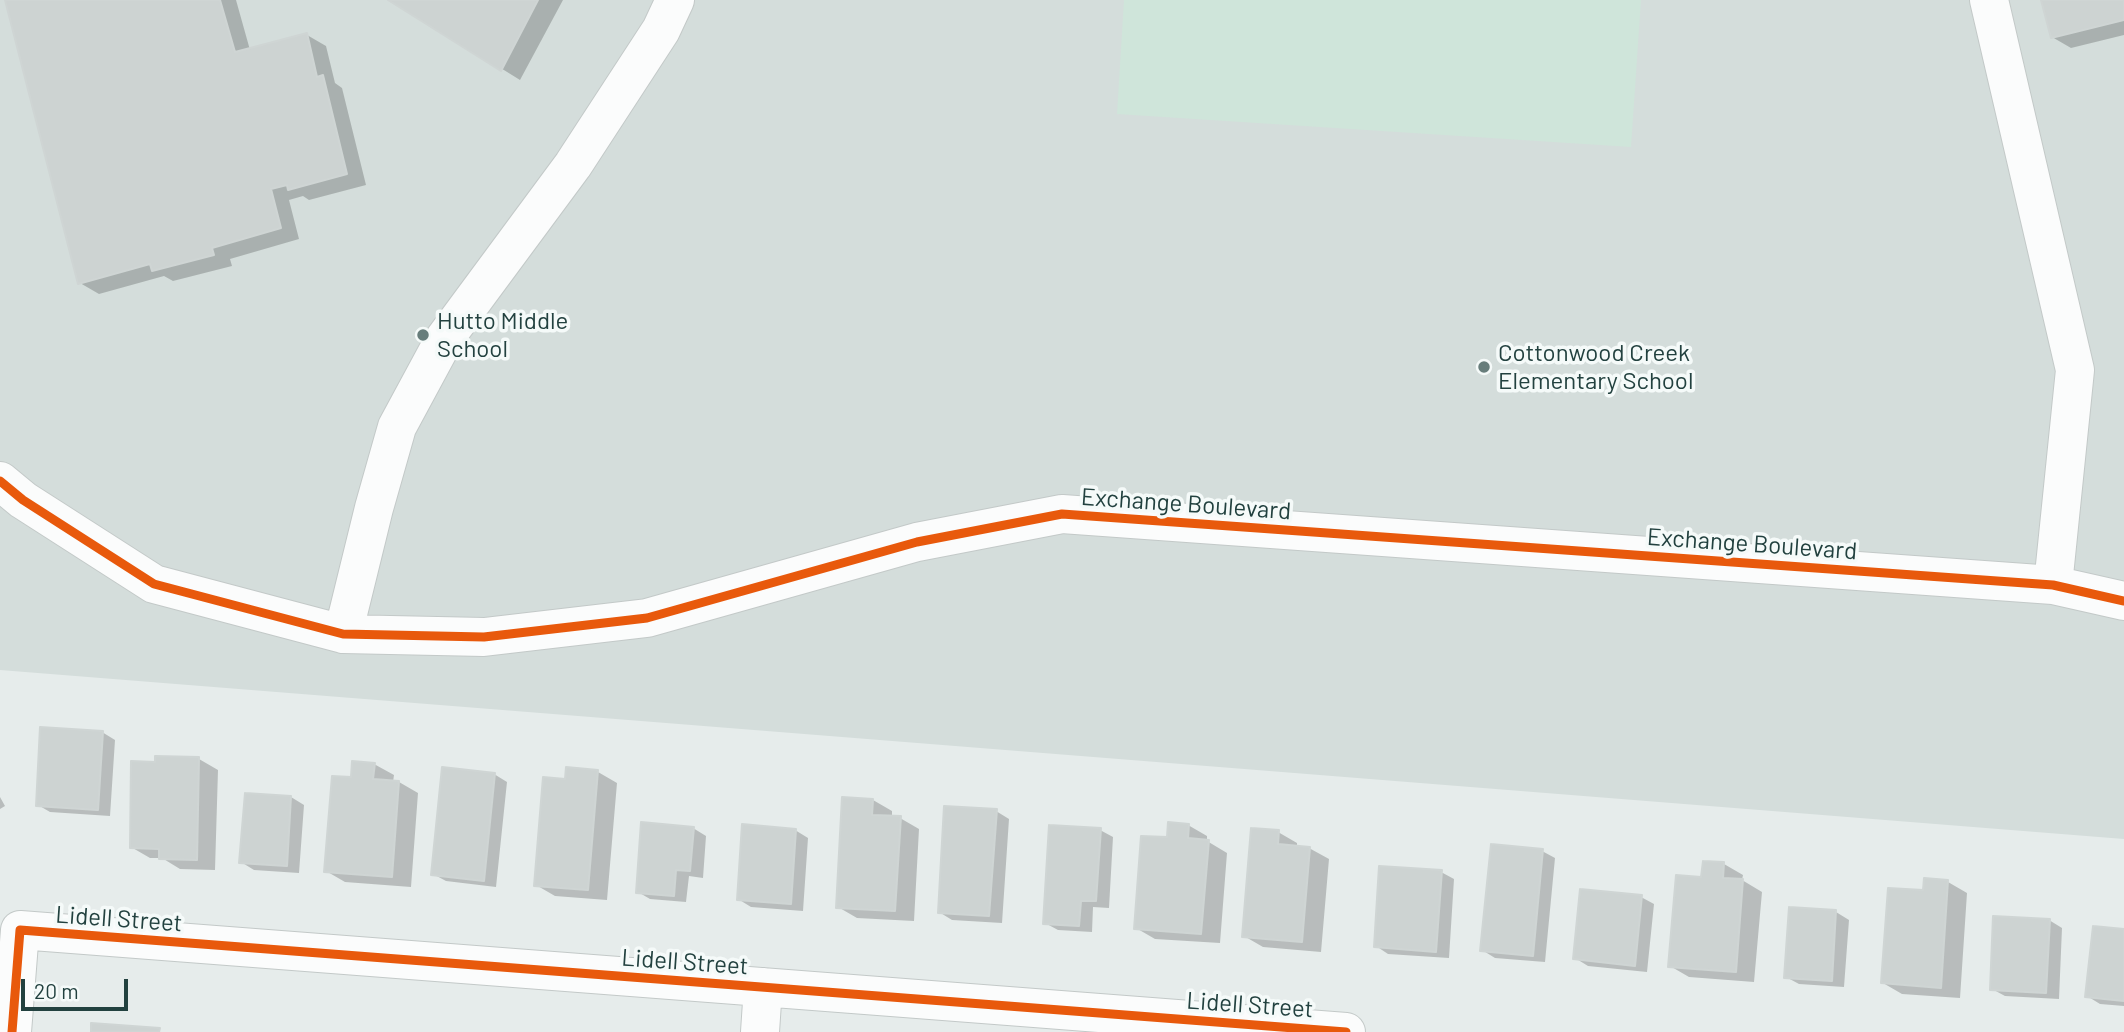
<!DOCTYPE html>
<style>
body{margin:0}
#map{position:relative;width:2124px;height:1032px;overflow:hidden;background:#e6eceb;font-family:Barlow,sans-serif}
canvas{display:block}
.scale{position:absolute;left:21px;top:979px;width:107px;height:32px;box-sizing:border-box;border:4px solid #22413f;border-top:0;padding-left:9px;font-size:21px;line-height:24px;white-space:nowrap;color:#22413f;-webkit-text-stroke:5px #f5faf9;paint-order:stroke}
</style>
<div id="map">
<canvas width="2124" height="1032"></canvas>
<div class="scale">20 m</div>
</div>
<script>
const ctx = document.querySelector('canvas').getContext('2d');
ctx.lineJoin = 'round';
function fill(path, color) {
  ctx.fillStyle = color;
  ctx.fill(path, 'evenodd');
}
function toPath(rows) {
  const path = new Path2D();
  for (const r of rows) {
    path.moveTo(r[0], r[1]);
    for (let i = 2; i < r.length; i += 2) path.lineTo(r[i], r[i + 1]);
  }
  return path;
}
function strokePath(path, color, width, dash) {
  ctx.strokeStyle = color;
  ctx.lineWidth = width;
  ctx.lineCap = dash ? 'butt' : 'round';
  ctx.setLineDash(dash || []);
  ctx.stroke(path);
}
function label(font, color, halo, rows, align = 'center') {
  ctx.font = font + ' Barlow,sans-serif';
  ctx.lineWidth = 7;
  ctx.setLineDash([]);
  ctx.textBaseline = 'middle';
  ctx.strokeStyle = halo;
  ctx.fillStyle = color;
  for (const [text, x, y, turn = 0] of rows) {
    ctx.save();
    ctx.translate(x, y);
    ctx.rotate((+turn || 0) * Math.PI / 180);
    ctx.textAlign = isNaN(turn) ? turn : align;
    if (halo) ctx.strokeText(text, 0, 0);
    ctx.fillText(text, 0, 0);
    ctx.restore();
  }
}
fill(toPath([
 [0,0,2124,0,2124,839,0,670]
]), '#d4dddb');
fill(toPath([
 [1124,0,1641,0,1631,147,1117,114]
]), '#cfe5da');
fill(toPath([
 [11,0,236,0,250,50,307,35,326,46,335,83,342,88,366,185,309,200,303,196,289,200,299,239,230,259,232,266,173,281,164,276,99,294,80,283],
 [391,0,563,0,520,80],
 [2043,0,2124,0,2124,35,2071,48,2052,37],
 [102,732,115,740,110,816,50,812,38,805],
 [199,759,218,770,215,870,180,869,162,858,150,858,131,847,157,763],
 [374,764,394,775,393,782,399,782,418,793,411,887,345,882,326,871,352,779],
 [598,772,617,783,607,900,555,896,536,885,567,781],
 [494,774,507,782,496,887,446,881,433,874],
 [0,797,5,806,0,809],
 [291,797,304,805,299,873,254,870,241,862],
 [873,800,892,811,892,818,900,818,919,829,914,921,857,918,838,907],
 [996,811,1009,819,1002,923,952,920,939,912],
 [1188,825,1207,836,1207,841,1227,853,1220,943,1155,939,1136,928,1168,839],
 [693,828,706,836,703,878,689,876,686,902,650,899,638,892],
 [795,830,808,838,803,911,751,907,738,899],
 [1100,830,1113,837,1109,908,1093,907,1092,932,1058,930,1045,923],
 [1278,832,1297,843,1297,847,1309,848,1329,859,1321,952,1263,947,1244,936],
 [1542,851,1555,858,1545,962,1495,958,1482,950],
 [1724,864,1743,875,1742,880,1762,892,1754,982,1689,977,1670,966,1703,879],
 [1441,872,1454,879,1449,958,1388,954,1376,946],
 [1948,882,1967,893,1960,998,1902,994,1883,983,1925,892],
 [1641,897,1654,904,1647,972,1588,966,1575,958],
 [1791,909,1836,912,1849,920,1844,987,1799,984,1786,977],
 [2049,920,2062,928,2059,999,2005,996,1992,989],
 [2124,931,2124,1006,2100,1004,2087,996]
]), '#0003');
const building = toPath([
 [5,0,220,0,235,52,307,33,317,77,323,75,347,174,288,190,287,185,271,189,281,228,212,248,214,255,152,271,150,264,78,284,5,0],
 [388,0,538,0,501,71,388,0],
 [2041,0,2124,0,2124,20,2051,38,2041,0],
 [40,727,103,731,98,810,36,806,40,727],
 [155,756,199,757,197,860,159,859,159,849,130,848,131,761,155,762,155,756],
 [352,761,375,763,373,779,399,781,392,877,324,872,332,776,351,777,352,761],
 [442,767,495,773,484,881,431,875,442,767],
 [566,767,598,770,588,890,534,886,543,777,565,779,566,767],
 [245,793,291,796,287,866,239,863,245,793],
 [842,797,873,799,872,815,901,816,895,911,836,908,842,797],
 [944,806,997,809,989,916,938,913,944,806],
 [641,822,694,827,690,871,676,870,674,896,636,893,641,822],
 [1168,822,1189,824,1188,838,1209,840,1201,934,1134,929,1141,836,1167,837,1168,822],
 [742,824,796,829,791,904,737,900,742,824],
 [1049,825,1101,828,1096,901,1081,901,1079,926,1043,924,1049,825],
 [1251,828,1279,830,1278,844,1310,847,1302,942,1242,937,1251,828],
 [1491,844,1543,849,1533,956,1480,951,1491,844],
 [1703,861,1724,862,1723,878,1743,879,1736,972,1668,967,1676,875,1701,877,1703,861],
 [1379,866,1442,870,1436,952,1374,947,1379,866],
 [1924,878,1948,880,1941,988,1881,983,1888,888,1923,890,1924,878],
 [1580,889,1642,895,1635,966,1573,959,1580,889],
 [1789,907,1836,910,1832,981,1784,978,1789,907],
 [1993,916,2050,919,2046,993,1990,990,1993,916],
 [2093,926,2124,929,2124,1001,2085,997,2093,926],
 [91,1023,160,1028,159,1032,91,1032,91,1023]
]);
fill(building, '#cdd3d2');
strokePath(building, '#cfd5d4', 2);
const minor = toPath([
 [1989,0,2075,370,2053,585],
 [0,481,23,500,154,584,343,634,484,637,647,618,917,542,1062,514,2053,585,2124,601],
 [343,634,374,508,397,427,445,338,573,165,661,30,675,0],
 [12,1032,20,930,1346,1032],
 [760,1032,763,987]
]);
strokePath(minor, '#c3c9c8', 40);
strokePath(minor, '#fbfcfc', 38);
strokePath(toPath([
 [0,481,23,500,154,584,343,634,484,637,647,618,917,542,1062,514,2053,585,2124,601],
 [12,1032,20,930,1346,1032]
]), '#e8590c', 9);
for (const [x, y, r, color] of [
 [423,335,7,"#677d7b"],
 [1484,367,7,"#677d7b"]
]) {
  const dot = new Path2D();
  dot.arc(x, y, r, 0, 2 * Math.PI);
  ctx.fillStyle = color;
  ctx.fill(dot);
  strokePath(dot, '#f5faf9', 2.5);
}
label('24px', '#22413f', '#f5faf9', [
 ["Hutto Middle",437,321],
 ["School",437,349],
 ["Cottonwood Creek",1498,353],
 ["Elementary School",1498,381]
], 'left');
label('24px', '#22413f', '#f5faf9', [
 ["Exchange Boulevard",1186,504,4],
 ["Exchange Boulevard",1752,544,4],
 ["Lidell Street",119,919,4],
 ["Lidell Street",685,962,4],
 ["Lidell Street",1250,1005,4]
]);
</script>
